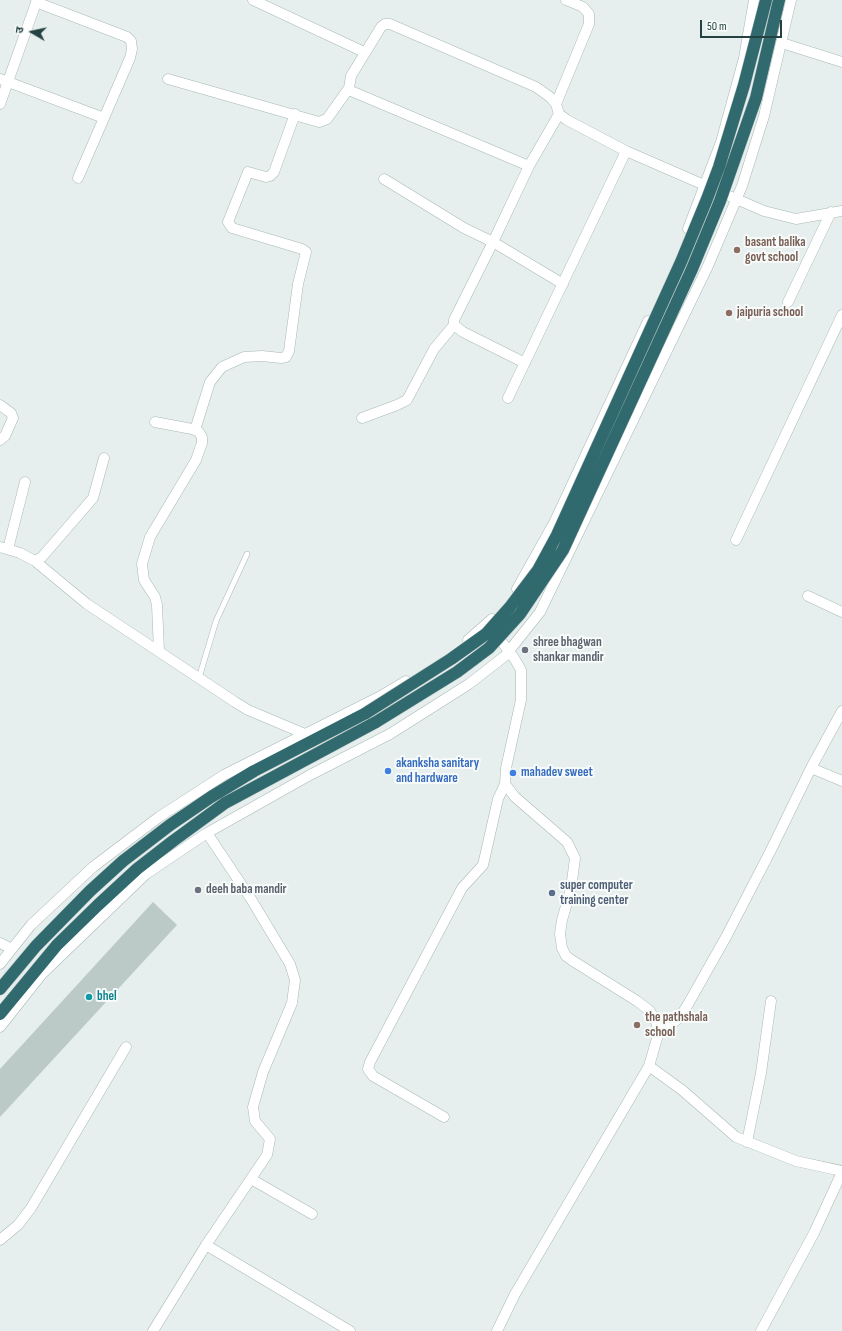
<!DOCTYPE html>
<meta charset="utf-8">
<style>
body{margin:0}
#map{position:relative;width:842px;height:1331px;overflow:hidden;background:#e6efed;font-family:"Sofia Sans Condensed","Noto Sans Devanagari",sans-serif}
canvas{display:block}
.north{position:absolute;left:12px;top:12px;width:40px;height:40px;-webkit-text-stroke:3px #f7fbfa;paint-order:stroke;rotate:279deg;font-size:11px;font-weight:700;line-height:16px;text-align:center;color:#244241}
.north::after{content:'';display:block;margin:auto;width:14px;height:18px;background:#244241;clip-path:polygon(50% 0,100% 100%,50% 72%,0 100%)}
.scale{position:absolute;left:700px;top:20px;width:82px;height:18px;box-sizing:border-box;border:2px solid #244241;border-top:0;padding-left:5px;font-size:12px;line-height:14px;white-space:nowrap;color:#244241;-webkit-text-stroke:3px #f7fbfa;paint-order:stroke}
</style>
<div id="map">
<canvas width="842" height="1331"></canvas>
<div class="north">उ</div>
<div class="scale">50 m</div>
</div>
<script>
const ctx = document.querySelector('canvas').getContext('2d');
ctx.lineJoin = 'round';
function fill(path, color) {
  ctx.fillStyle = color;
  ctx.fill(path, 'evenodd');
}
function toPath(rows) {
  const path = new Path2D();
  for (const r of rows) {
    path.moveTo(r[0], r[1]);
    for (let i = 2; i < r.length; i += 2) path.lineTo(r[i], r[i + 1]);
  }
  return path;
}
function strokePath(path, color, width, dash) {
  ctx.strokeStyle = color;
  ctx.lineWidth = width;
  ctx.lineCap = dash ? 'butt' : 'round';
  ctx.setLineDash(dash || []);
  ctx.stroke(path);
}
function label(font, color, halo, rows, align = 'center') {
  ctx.font = font + ' "Sofia Sans Condensed",sans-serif';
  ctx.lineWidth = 4;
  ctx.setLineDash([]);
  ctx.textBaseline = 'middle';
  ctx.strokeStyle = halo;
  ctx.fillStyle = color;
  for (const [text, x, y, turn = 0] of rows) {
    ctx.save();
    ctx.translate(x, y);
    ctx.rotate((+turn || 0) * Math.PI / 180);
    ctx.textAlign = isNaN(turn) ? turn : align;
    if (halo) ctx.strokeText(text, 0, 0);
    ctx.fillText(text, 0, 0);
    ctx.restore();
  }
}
fill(toPath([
 [153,902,177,925,0,1117,0,1069]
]), '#bbcac7');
const lane = toPath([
 [199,678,216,621,247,554]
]);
const street = toPath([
 [253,0,364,52],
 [36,2,127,37,131,41,132,49,130,58,78,178],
 [782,43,842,62],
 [0,79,104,118],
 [168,79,319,122,327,119,349,88],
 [0,104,37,0],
 [556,104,589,24,589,14,583,7,566,0],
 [529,166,351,91,349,88,351,76,381,27,385,24,390,24,536,87,550,97,556,104,559,114,567,120,626,151,764,211,796,219,842,211],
 [384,179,464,228,493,242,563,284],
 [688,229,721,142,744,58,754,0],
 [788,302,831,212],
 [525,363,463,332,454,325,454,320,493,242,529,166,559,114],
 [508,398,626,151],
 [0,405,11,413,13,418,5,436,0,440],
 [362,418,397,405,407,400,434,349,454,325],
 [155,422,192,429,199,432,202,437,202,443,196,460,150,537,142,564,144,580,155,597,157,605,159,651],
 [195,430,210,382,222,367,244,357,262,356,281,358,286,357,289,351,298,284,306,252,302,249,232,228,228,222,248,172,266,177,270,176,274,172,295,114],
 [736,540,842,315],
 [0,547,20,553,35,561,87,604,235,702,248,710,305,734],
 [8,549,25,482],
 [35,561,42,557,93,498,104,458],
 [517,589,554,523,648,321],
 [808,596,842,612],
 [495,633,514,658,521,670,521,700,506,768,505,784,515,797,567,842,575,858,571,889,562,920,560,934,562,948,566,956,573,961,637,1001,650,1011,657,1024,658,1035,649,1066,515,1294,497,1331],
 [468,640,492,619],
 [811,768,842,781],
 [0,943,12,949],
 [0,964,31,925,93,867,159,817,224,775,379,697,406,681],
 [0,1027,42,974,146,874,207,833,310,775,390,734,469,684,505,656,540,612,707,268,742,186,764,116,791,0],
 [658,1035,679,1018,687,1006,726,937,771,850,811,768,842,711],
 [649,1066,682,1090,736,1137,796,1161,842,1171],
 [444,1117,373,1076,368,1069,370,1062,462,888,483,865,498,799,505,784],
 [747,1142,761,1073,771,1001],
 [251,1179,312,1214],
 [0,1240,18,1225,31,1208,126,1047],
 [206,1245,350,1331],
 [153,1331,206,1245,267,1155,270,1139,255,1121,253,1107,263,1072,292,1003,295,980,290,964,251,899,207,833],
 [761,1331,814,1233,842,1172]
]);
const highway = toPath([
 [0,989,36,946,90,891,123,861,170,825,211,797,254,771,366,713],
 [0,1014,57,945,98,905,137,869,173,841,225,803,376,722]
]);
strokePath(lane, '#a8b8b6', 6);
strokePath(street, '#a8b8b6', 11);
strokePath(highway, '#c2caca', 13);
strokePath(lane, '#fff', 5);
strokePath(street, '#fff', 10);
strokePath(highway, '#306a6e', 12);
const highwayBridge = toPath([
 [366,713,451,659,486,634,510,607,538,570,557,535,681,262,707,199,719,167,744,85,766,0],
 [376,722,457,672,489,648,520,614,563,550,692,269,720,201,756,98,779,0]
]);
strokePath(highwayBridge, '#c2caca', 13, []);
strokePath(highwayBridge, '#306a6e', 12);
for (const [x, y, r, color] of [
 [737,250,4,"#8d6e63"],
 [729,313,4,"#8d6e63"],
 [525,650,4,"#6b7280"],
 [388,771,4,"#3f7fe0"],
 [513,773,4,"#3f7fe0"],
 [198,890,4,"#6b7280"],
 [552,893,4,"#5c6f8a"],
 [89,997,4,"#0f9aa8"],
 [637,1025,4,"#8d6e63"]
]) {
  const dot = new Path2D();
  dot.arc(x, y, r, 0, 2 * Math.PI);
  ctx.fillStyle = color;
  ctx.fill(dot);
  strokePath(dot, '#f7fbfa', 1.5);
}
label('bold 13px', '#785e54', '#f7fbfa', [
 ["basant balika",745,243],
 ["govt school",745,258],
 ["jaipuria school",737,313],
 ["the pathshala",645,1018],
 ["school",645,1033]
], 'left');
label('bold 13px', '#5b616d', '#f7fbfa', [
 ["shree bhagwan",533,643],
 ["shankar mandir",533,658],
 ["deeh baba mandir",206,890]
], 'left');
label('bold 13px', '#366cbe', '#f7fbfa', [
 ["akanksha sanitary",396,764],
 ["and hardware",396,779],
 ["mahadev sweet",521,773]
], 'left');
label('bold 13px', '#4e5e75', '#f7fbfa', [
 ["super computer",560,886],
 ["training center",560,901]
], 'left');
label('bold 13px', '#0d838f', '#f7fbfa', [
 ["bhel",97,997]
], 'left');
</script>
